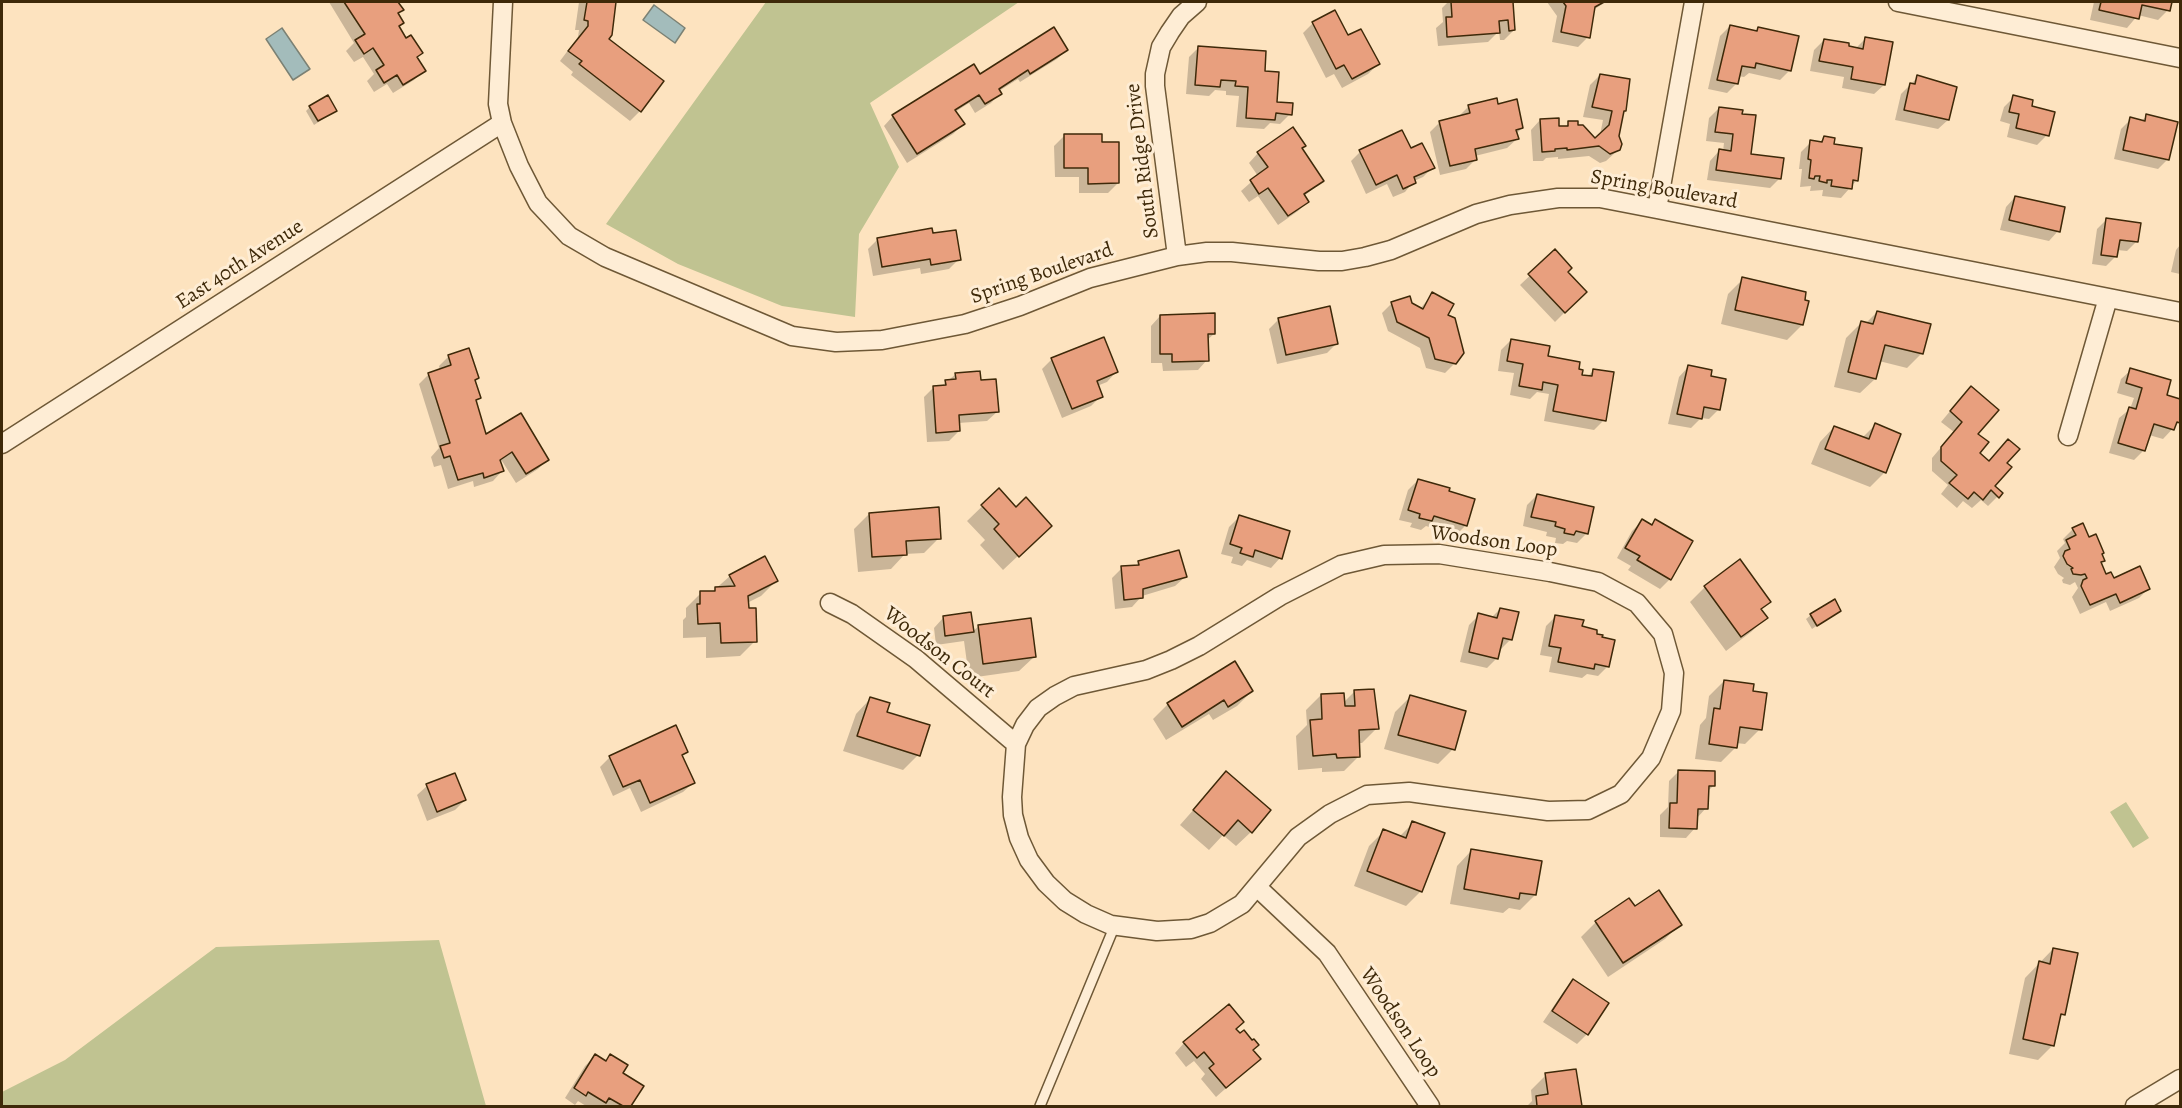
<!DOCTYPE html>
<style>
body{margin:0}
#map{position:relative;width:2182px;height:1108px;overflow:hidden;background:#fde3bf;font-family:Alegreya,serif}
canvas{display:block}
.frame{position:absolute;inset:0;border:3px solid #3e2909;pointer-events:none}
</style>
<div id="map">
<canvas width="2182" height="1108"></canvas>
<div class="frame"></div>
</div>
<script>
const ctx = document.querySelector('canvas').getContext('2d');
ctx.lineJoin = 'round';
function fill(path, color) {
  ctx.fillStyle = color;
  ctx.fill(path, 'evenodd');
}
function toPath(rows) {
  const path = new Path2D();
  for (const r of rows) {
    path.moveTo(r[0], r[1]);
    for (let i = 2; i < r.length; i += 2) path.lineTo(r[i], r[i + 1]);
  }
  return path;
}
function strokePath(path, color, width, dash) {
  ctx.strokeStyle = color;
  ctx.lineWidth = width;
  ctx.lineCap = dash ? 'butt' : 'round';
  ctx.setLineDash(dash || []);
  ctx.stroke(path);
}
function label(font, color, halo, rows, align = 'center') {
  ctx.font = font + ' Alegreya,serif';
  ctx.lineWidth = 6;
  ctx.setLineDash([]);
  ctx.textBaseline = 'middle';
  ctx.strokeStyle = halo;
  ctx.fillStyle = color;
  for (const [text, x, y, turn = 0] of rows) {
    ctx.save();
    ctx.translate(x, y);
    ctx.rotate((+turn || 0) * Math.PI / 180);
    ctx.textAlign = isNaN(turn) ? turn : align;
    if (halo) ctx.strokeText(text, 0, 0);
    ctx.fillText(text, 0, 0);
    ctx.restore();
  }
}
fill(toPath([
 [766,2,1019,2,870,103,899,167,859,234,855,317,782,306,678,264,606,224],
 [2126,802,2149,838,2133,848,2110,812],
 [439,940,486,1106,2,1106,2,1092,65,1060,216,947]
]), '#c0c391');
const water = toPath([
 [654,5,685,28,675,43,643,20,654,5],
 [282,28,310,69,293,80,266,39,282,28]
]);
fill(water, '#a3bcbb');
strokePath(water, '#7b8174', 1.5);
fill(toPath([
 [329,2,397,2,402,10,397,14,402,23,398,27,406,40,421,53,416,58,424,70,414,80,393,93,387,84,374,92,367,81,374,74,363,57,354,62,346,51,354,43],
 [579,2,615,2,610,34,606,39,640,111,630,121,571,75,573,72,560,61,578,37,579,30,575,30],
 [1448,2,1512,2,1514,30,1504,40,1500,40,1499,31,1488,42,1438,46,1436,28,1443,22,1442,8],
 [1547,2,1606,2,1593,10,1588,37,1578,47,1552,42,1557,16],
 [2094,2,2170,2,2168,10,2158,20,2138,15,2127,28,2090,20],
 [1334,12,1347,37,1378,64,1368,74,1342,88,1334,74,1326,78,1303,33,1313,23],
 [1730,26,1755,32,1758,28,1790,70,1780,80,1749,73,1744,77,1738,76,1737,83,1727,93,1708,89,1720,36],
 [1866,38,1884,85,1874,94,1842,88,1844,77,1810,71,1814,50,1824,40,1855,49],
 [1199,47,1263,72,1275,104,1290,114,1280,124,1270,123,1264,129,1236,127,1239,96,1226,95,1226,91,1215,90,1209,96,1186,94,1189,57],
 [1066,50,1057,59,1020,82,1018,79,999,91,1000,93,991,103,975,113,969,103,955,112,963,124,953,134,907,163,884,126,893,116,979,76],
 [1600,75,1625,110,1622,114,1617,151,1606,161,1600,163,1589,156,1558,159,1558,157,1546,158,1543,161,1533,161,1531,130,1540,120,1558,128,1564,128,1569,123,1595,140,1600,135,1603,120,1583,117,1590,85],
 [1918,77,1948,120,1938,129,1895,120,1901,94],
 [2014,97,2030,108,2047,135,2037,145,2007,137,2010,124,2000,121,2004,107],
 [1469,106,1497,106,1522,128,1516,134,1517,139,1507,148,1475,156,1476,159,1466,169,1440,175,1430,132,1440,122,1459,116],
 [310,107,335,111,314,125,306,111],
 [1719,108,1749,155,1780,178,1770,188,1707,180,1710,161,1719,151,1723,151,1724,143,1706,141,1709,118],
 [2147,116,2176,123,2167,160,2158,169,2114,159,2121,129,2131,119,2141,121],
 [1064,136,1100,144,1118,183,1108,193,1079,193,1079,177,1055,177,1054,146],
 [1824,138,1832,145,1856,181,1841,198,1822,196,1823,190,1810,191,1811,186,1800,187,1802,169,1799,169,1801,152,1811,142,1819,143],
 [1301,149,1323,181,1304,196,1308,201,1298,211,1278,225,1258,196,1249,202,1241,191,1258,176,1249,163,1258,153],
 [1410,150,1433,167,1423,177,1414,181,1405,192,1393,197,1387,184,1366,194,1351,161,1360,152],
 [2015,197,2058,231,2049,241,2000,230,2006,207],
 [2107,219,2136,242,2127,251,2117,250,2116,256,2106,266,2092,264,2097,229],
 [932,235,959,259,949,269,921,274,920,268,873,276,868,249,878,239],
 [2180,245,2180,274,2171,272,2176,250],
 [1555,252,1566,272,1585,292,1555,322,1520,285],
 [1743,279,1802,325,1787,340,1721,324,1728,294],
 [1432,294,1446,315,1455,363,1445,373,1426,368,1420,348,1388,331,1382,313,1392,303,1411,304,1420,309],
 [1877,312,1922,353,1907,368,1879,361,1875,379,1860,393,1834,387,1846,338,1861,323,1865,324],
 [1160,316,1214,334,1207,340,1207,360,1198,370,1163,371,1162,363,1151,363,1151,326],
 [1279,319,1336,344,1327,353,1277,364,1269,329],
 [1511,340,1577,370,1581,376,1587,377,1594,370,1604,420,1594,430,1544,421,1549,394,1537,392,1530,399,1510,395,1514,373,1498,371,1501,350],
 [449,356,477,378,474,381,479,398,475,402,486,437,547,460,538,469,516,483,502,461,499,462,502,471,493,481,474,487,473,481,448,489,441,465,434,467,431,457,439,448,419,384,429,374,440,371,439,366],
 [1052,359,1116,372,1107,382,1097,386,1101,396,1091,406,1062,418,1042,369],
 [1688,367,1709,378,1718,410,1709,419,1701,418,1691,428,1668,424,1679,377],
 [2131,370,2165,396,2180,400,2179,422,2163,439,2149,435,2144,450,2134,460,2109,453,2119,418,2130,409,2134,398,2117,393,2121,379],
 [956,374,979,382,997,412,987,421,958,423,959,431,949,441,927,442,924,397,933,388,940,387],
 [1961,398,1978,453,1989,462,2005,463,1993,486,2001,493,1988,506,1981,500,1972,508,1963,501,1957,508,1941,494,1948,485,1932,471,1932,458,1954,432,1941,422],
 [1875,425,1885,472,1870,487,1811,464,1820,442,1834,427,1862,438],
 [1418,480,1466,525,1456,535,1426,526,1421,530,1410,527,1412,523,1399,520,1408,490],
 [999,490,1035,540,1003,570,980,545,985,540,967,521],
 [1537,495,1587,533,1577,543,1567,541,1563,544,1555,543,1556,538,1546,536,1547,532,1523,526,1527,505],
 [869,514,939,538,924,553,905,554,891,569,858,572,854,529],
 [1239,517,1280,558,1271,568,1247,560,1242,566,1231,563,1233,557,1221,554,1229,527],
 [1642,521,1650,526,1655,521,1670,579,1660,589,1628,570,1631,566,1617,558,1632,531],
 [2073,529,2089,539,2100,555,2103,561,2100,564,2105,576,2113,580,2148,589,2139,598,2110,611,2106,602,2080,614,2072,597,2078,588,2075,582,2070,585,2063,583,2062,580,2064,578,2058,574,2054,567,2060,558,2057,551,2065,543,2063,539],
 [1139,562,1185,577,1175,586,1142,596,1132,607,1115,609,1112,578,1122,568,1135,566],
 [1740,562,1769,602,1760,610,1766,618,1751,632,1726,651,1690,602,1705,587],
 [730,576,776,581,761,596,747,603,755,641,740,656,706,658,706,637,683,638,683,620,686,617,686,608,701,593,712,592],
 [1500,609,1511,639,1501,649,1499,649,1497,658,1487,668,1460,662,1469,625,1479,615,1491,618],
 [1840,610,1812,629,1806,619,1811,615],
 [970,614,972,632,979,626,1034,657,1019,671,969,678,964,641,936,645,934,628,943,618],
 [1556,616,1580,627,1608,666,1598,676,1587,674,1582,678,1549,672,1552,657,1540,655,1546,626],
 [1724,681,1752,692,1760,729,1745,744,1736,743,1736,747,1721,762,1695,759,1700,725,1706,718,1709,696],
 [1252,691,1237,706,1213,720,1209,714,1166,740,1153,719,1168,704],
 [1355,691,1377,728,1362,743,1358,743,1359,756,1344,771,1322,772,1322,768,1298,770,1296,736,1307,725,1306,710,1321,695,1343,703],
 [1410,697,1453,749,1438,764,1384,749,1395,712],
 [870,699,885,713,928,726,918,755,903,770,843,751,856,714],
 [686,751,681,757,693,783,683,792,641,812,630,788,613,796,600,767,610,757],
 [1679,771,1713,786,1707,792,1706,808,1697,818,1695,828,1686,838,1660,837,1660,815,1668,807,1669,781],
 [1226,773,1251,832,1236,846,1223,835,1209,850,1180,825],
 [427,786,465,800,455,810,427,821,417,795],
 [1413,823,1421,891,1406,906,1354,886,1369,846,1384,831,1399,837],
 [1471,851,1535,895,1520,910,1509,908,1503,913,1450,904,1457,866],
 [1634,908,1680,924,1665,939,1608,977,1581,937,1596,922],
 [2053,949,2063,1014,2058,1019,2053,1045,2038,1060,2009,1054,2025,978],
 [1573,981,1587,1034,1577,1044,1543,1022,1564,991],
 [1235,1030,1259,1059,1216,1097,1201,1079,1205,1074,1194,1061,1186,1067,1175,1053,1184,1043],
 [595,1056,604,1062,611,1056,621,1073,642,1087,629,1106,586,1106,578,1101,575,1105,565,1098,585,1066],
 [1575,1071,1580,1106,1527,1106,1532,1101,1531,1090,1546,1075]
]), '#0003');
const building = toPath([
 [344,2,398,2,404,10,398,13,404,23,399,26,406,38,411,35,423,53,417,57,426,71,403,85,397,75,384,83,376,70,384,65,373,48,364,54,355,40,365,34,344,2],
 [587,2,616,2,612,35,609,39,664,81,641,112,579,64,582,61,568,51,588,26,588,21,584,20,587,2],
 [1451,2,1513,2,1515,30,1509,31,1508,20,1499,21,1500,33,1447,37,1446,17,1452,17,1451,2],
 [1563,2,1604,2,1595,7,1590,38,1561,32,1566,6,1563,2],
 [2101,2,2172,2,2170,11,2142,5,2139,19,2099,10,2101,2],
 [1335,10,1348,35,1361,29,1380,64,1352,79,1344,65,1336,69,1312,22,1335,10],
 [1730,25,1757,31,1758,27,1799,36,1791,71,1756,63,1755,68,1742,66,1738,84,1717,80,1730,25],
 [1054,27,1068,50,1030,74,1028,70,999,89,1002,94,985,104,979,95,955,110,965,124,917,154,892,115,974,64,980,74,1054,27],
 [1865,37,1893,42,1885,85,1851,79,1853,67,1819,61,1824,39,1849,43,1849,46,1863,49,1865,37],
 [1198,46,1266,51,1265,71,1279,72,1277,102,1293,103,1292,115,1276,113,1275,120,1246,118,1248,87,1235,86,1236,81,1221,80,1220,87,1195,85,1198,46],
 [1600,74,1630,79,1626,111,1624,111,1619,136,1622,144,1620,150,1610,154,1599,146,1567,150,1567,148,1555,149,1555,151,1542,152,1540,119,1559,118,1559,126,1568,126,1568,121,1578,121,1578,125,1583,125,1595,138,1609,125,1612,111,1592,107,1600,74],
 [1917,75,1957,87,1949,120,1904,110,1910,83,1915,84,1917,75],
 [328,95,337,111,318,121,309,106,328,95],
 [2013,95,2033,100,2032,106,2055,112,2049,136,2016,128,2019,114,2009,112,2013,95],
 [1497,98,1498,104,1517,99,1523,128,1516,130,1519,139,1475,149,1477,160,1450,166,1439,121,1470,113,1468,105,1497,98],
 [1719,107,1743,110,1742,114,1756,115,1751,154,1784,158,1781,179,1716,170,1719,149,1731,151,1733,134,1715,132,1719,107],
 [2146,114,2178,122,2169,160,2123,150,2130,117,2145,121,2146,114],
 [1293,127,1306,146,1302,148,1324,181,1304,194,1309,202,1288,216,1268,188,1259,194,1250,180,1268,167,1257,152,1293,127],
 [1402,130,1411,148,1422,143,1435,168,1414,177,1416,183,1403,189,1397,175,1376,185,1359,150,1402,130],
 [1064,134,1102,134,1102,142,1119,142,1119,183,1088,184,1088,168,1064,168,1064,134],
 [1824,136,1835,138,1834,144,1862,148,1858,181,1853,180,1852,189,1831,186,1832,180,1827,180,1827,183,1819,181,1820,176,1815,176,1814,179,1809,178,1811,160,1808,159,1810,140,1822,142,1824,136],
 [2015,196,2065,207,2060,232,2009,220,2015,196],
 [2106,218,2141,223,2138,242,2120,240,2117,257,2101,255,2106,218],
 [932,228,933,233,956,230,961,260,931,265,930,259,882,267,877,238,932,228],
 [1555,249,1572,268,1568,272,1587,292,1565,313,1528,274,1555,249],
 [1742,277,1806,292,1805,300,1809,301,1803,325,1735,310,1742,277],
 [1432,292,1454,304,1448,315,1455,318,1464,353,1456,364,1435,359,1429,338,1397,322,1391,302,1410,296,1412,303,1423,309,1432,292],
 [1330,306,1338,344,1286,355,1278,318,1330,306],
 [1877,311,1931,324,1923,354,1885,345,1876,379,1848,372,1861,321,1873,324,1877,311],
 [1215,313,1215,334,1208,334,1209,361,1172,362,1172,354,1160,354,1160,315,1215,313],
 [1104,337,1118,372,1097,381,1103,397,1072,409,1051,358,1104,337],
 [1511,339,1550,346,1548,356,1580,362,1579,369,1583,370,1582,375,1592,376,1593,369,1614,372,1606,421,1553,411,1558,385,1543,382,1542,390,1519,386,1523,364,1507,361,1511,339],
 [469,348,479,378,475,380,481,398,476,400,486,434,521,413,549,460,526,474,512,452,500,460,504,471,484,478,483,473,458,480,450,456,444,458,440,446,450,443,428,373,451,365,448,355,469,348],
 [1688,365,1712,370,1711,376,1726,379,1720,410,1704,407,1702,419,1677,414,1688,365],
 [2130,368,2171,380,2167,395,2180,399,2180,423,2177,422,2174,430,2154,424,2145,451,2118,443,2129,407,2136,409,2142,388,2126,383,2130,368],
 [980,371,981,380,996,379,999,412,959,415,960,431,936,433,933,386,946,385,945,380,956,379,955,373,980,371],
 [1971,386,1999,410,1978,434,1989,442,1980,453,1989,461,2008,439,2020,449,2007,463,2012,467,1995,486,2003,493,1999,498,1991,490,1983,500,1974,492,1968,499,1949,483,1957,475,1941,461,1941,447,1962,422,1950,411,1971,386],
 [1875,423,1901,434,1886,473,1825,449,1834,426,1869,439,1875,423],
 [1418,479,1450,488,1449,491,1475,499,1467,526,1434,516,1432,521,1419,518,1420,514,1408,510,1418,479],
 [999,488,1016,507,1026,497,1052,526,1019,557,994,529,999,524,981,505,999,488],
 [1537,494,1594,507,1588,534,1576,531,1574,535,1564,533,1565,529,1555,526,1556,522,1531,517,1537,494],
 [939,507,941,539,906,541,907,555,872,557,869,513,939,507],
 [1239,515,1290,531,1282,559,1255,550,1253,557,1240,553,1242,548,1230,544,1239,515],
 [1642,519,1652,525,1655,519,1693,541,1671,580,1637,560,1640,556,1625,548,1642,519],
 [2083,523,2089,537,2096,534,2104,553,2102,554,2105,561,2101,562,2106,574,2111,572,2114,578,2140,566,2150,589,2120,603,2116,594,2090,605,2081,586,2083,580,2087,578,2085,574,2081,575,2073,574,2071,569,2073,568,2067,564,2063,556,2065,551,2070,549,2066,540,2076,535,2072,528,2083,523],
 [1179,550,1187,577,1143,589,1143,598,1124,600,1121,566,1139,565,1138,561,1179,550],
 [765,556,778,581,748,596,749,608,756,608,757,642,721,643,720,623,698,624,697,604,700,604,700,591,715,591,715,587,735,586,729,575,765,556],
 [1740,559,1771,602,1761,609,1768,618,1741,637,1704,586,1740,559],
 [1835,599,1841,611,1817,626,1810,614,1835,599],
 [1500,608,1519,612,1512,640,1503,638,1498,659,1469,652,1478,613,1497,618,1500,608],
 [971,612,974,632,945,636,943,616,971,612],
 [1555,615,1584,620,1582,626,1597,630,1597,634,1603,635,1602,637,1615,640,1609,667,1595,664,1594,669,1558,662,1561,648,1549,646,1555,615],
 [1031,618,1036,657,983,664,978,625,1031,618],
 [1235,661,1253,691,1228,707,1224,700,1182,727,1167,703,1235,661],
 [1724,680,1754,684,1753,691,1767,693,1762,730,1740,727,1737,748,1709,744,1714,708,1720,709,1724,680],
 [1374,689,1379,729,1359,730,1360,757,1337,758,1336,754,1313,756,1310,720,1322,719,1321,694,1344,693,1345,706,1355,706,1354,690,1374,689],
 [1410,695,1466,711,1455,750,1398,735,1410,695],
 [870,697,890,703,887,712,930,725,920,756,857,736,870,697],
 [676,725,688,752,682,755,695,783,650,803,640,780,623,787,609,756,676,725],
 [1678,770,1715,771,1715,786,1709,786,1708,809,1698,809,1697,829,1669,828,1670,803,1677,803,1678,770],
 [1226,771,1271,810,1252,833,1238,820,1224,836,1193,810,1226,771],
 [455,773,466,800,437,812,426,784,455,773],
 [1412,821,1445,833,1422,892,1367,871,1383,829,1406,838,1412,821],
 [1471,849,1542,861,1536,895,1520,893,1519,899,1464,889,1471,849],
 [1659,890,1682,925,1623,963,1595,921,1629,898,1635,906,1659,890],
 [2053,948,2078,953,2065,1015,2061,1014,2054,1046,2023,1039,2039,961,2050,964,2053,948],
 [1573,979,1609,1003,1588,1035,1552,1011,1573,979],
 [1229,1004,1244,1022,1236,1029,1240,1033,1244,1030,1252,1040,1254,1039,1259,1045,1253,1050,1261,1059,1226,1088,1209,1068,1214,1064,1204,1052,1197,1058,1183,1042,1229,1004],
 [595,1054,606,1061,610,1054,628,1065,623,1073,644,1086,631,1106,623,1106,609,1098,606,1103,588,1092,586,1096,574,1088,595,1054],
 [1576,1069,1582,1106,1537,1106,1536,1096,1548,1094,1545,1073,1576,1069]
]);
fill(building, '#e89f7e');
strokePath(building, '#3e2909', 1.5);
const lane = toPath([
 [1040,1106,1115,925]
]);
const street = toPath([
 [503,2,498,104,502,123,519,166,538,203,569,236,605,257,792,336,836,342,882,340,965,324,1020,306,1090,278,1177,256,1207,252,1232,252,1319,261,1342,261,1365,257,1391,250,1476,214,1510,205,1558,198,1600,198,1657,209,2180,312],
 [1898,2,2180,58],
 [1657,209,1694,2],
 [1177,256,1155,86,1155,74,1161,47,1170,32,1181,16,1197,2],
 [2068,436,2108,298],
 [2,444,502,123],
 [1439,554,1550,572,1598,582,1637,603,1663,634,1674,673,1671,711,1651,758,1621,794,1588,810,1548,811,1409,792,1367,795,1330,814,1298,837,1242,904,1210,923,1191,929,1157,931,1111,925,1086,914,1065,901,1046,883,1029,860,1019,838,1013,815,1012,797,1016,744,1025,725,1038,708,1055,696,1074,686,1146,670,1171,660,1199,646,1280,596,1341,565,1384,555,1439,554],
 [830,603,852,614,916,659,1016,744],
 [1258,888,1327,953,1430,1106],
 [2135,1106,2180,1079]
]);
strokePath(lane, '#6e5836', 12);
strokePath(street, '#6e5836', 21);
strokePath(lane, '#feedd5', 9);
strokePath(street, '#feedd5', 18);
label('21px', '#3e2909', '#feedd5', [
 ["South Ridge Drive",1143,161,-97],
 ["Spring Boulevard",1664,190,10],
 ["East 40th Avenue",240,265,-33],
 ["Spring Boulevard",1042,274,-19],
 ["Woodson Loop",1494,542,8],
 ["Woodson Court",939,653,38],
 ["Woodson Loop",1400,1023,56]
]);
</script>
